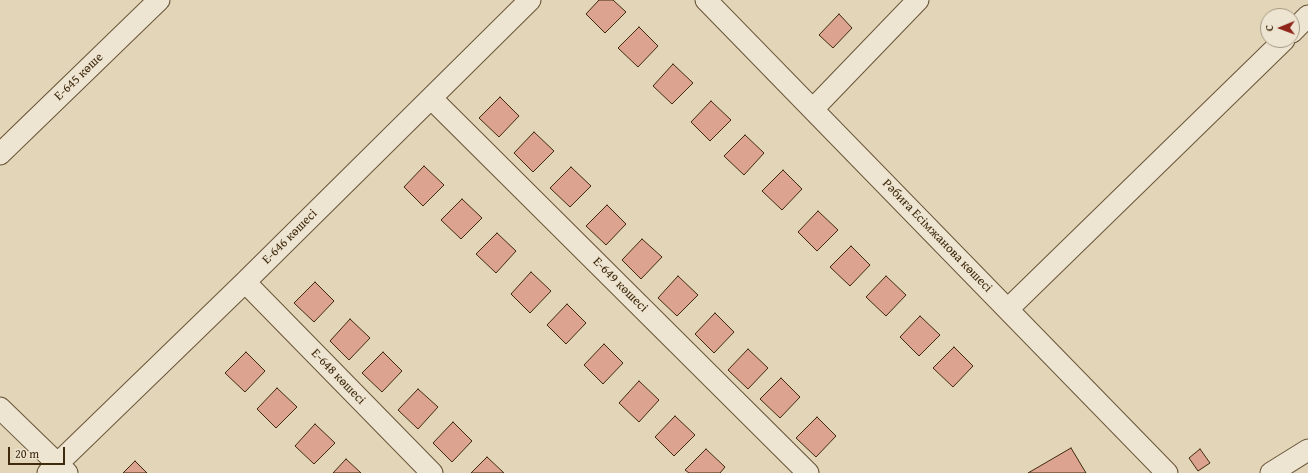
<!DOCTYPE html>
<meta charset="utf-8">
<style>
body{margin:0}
#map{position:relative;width:1308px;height:473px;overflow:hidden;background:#e3d5b8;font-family:"Gentium Book Plus",serif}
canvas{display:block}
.north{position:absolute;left:1260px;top:8px;width:40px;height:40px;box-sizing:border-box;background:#ede4d1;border:1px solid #a79a83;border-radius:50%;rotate:269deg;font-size:11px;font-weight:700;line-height:16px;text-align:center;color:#3f2a0d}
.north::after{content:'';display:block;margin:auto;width:14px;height:18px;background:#8f2418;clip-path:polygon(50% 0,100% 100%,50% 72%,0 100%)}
.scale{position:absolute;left:8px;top:447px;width:57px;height:18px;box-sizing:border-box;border:2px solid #3f2a0d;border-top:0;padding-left:5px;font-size:12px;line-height:14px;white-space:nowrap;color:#3f2a0d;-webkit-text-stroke:3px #ede4d1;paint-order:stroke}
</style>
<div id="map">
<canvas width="1308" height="473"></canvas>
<div class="north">С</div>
<div class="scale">20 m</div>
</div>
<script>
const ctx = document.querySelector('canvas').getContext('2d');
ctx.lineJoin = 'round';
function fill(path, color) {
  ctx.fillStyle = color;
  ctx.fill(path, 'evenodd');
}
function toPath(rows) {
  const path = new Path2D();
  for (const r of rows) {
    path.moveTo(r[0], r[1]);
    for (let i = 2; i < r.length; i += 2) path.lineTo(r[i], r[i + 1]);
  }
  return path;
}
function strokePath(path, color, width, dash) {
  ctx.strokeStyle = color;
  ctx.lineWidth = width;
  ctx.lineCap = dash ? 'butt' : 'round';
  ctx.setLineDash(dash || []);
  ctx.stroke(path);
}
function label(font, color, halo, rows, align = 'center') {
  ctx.font = font + ' "Gentium Book Plus",serif';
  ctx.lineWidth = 3;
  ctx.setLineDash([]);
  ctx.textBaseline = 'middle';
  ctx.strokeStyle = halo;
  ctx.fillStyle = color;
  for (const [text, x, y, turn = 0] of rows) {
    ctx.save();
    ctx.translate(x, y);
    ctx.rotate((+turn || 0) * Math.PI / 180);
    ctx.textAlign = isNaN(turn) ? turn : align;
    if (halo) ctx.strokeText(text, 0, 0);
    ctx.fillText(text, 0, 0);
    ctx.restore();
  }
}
const building = toPath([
 [599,0,613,0,626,12,605,33,586,14,599,0],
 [839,14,852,28,833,48,819,35,839,14],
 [639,27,658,46,638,67,618,48,639,27],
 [673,64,693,83,672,104,653,86,673,64],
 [500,97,519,116,499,137,479,118,500,97],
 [711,101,731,120,710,141,691,122,711,101],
 [534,132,554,151,533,172,514,153,534,132],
 [745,135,764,153,744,175,724,156,745,135],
 [424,166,444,185,423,206,404,187,424,166],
 [571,167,591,186,570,207,550,188,571,167],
 [783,170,802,189,782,210,762,191,783,170],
 [462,199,482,218,461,239,441,220,462,199],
 [607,205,626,224,606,245,586,226,607,205],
 [818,211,838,230,817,251,798,232,818,211],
 [497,233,516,251,496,273,476,254,497,233],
 [642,239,662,257,641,279,622,260,642,239],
 [851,246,870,265,850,286,830,267,851,246],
 [531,272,551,291,530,313,511,294,531,272],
 [678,276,698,295,677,316,658,298,678,276],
 [886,276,906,295,886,316,866,297,886,276],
 [315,282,334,301,314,322,294,303,315,282],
 [567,304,586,323,566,344,547,325,567,304],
 [715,313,734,332,714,353,695,334,715,313],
 [920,316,940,335,919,356,900,337,920,316],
 [350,319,370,338,349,360,330,341,350,319],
 [604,344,623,363,603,384,584,365,604,344],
 [954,347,973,366,953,387,933,368,954,347],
 [748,349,768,368,748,389,728,370,748,349],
 [246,352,265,371,245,392,225,373,246,352],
 [383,352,402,371,382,392,362,373,383,352],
 [781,378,800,397,780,418,760,399,781,378],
 [639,381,659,400,639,422,619,403,639,381],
 [277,388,297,407,276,428,257,409,277,388],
 [418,389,438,407,418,429,398,410,418,389],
 [675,416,695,435,674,456,655,437,675,416],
 [817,417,836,436,816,457,796,438,817,417],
 [453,422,472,441,452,462,433,443,453,422],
 [315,424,335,443,314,464,295,446,315,424],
 [1071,448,1086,473,1028,473,1071,448],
 [706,449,725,467,720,473,689,473,685,470,706,449],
 [1200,449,1210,463,1198,471,1189,458,1200,449],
 [487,457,504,473,471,473,487,457],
 [346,459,361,473,333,473,346,459],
 [135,461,147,473,123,473,135,461]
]);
fill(building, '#dca490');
strokePath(building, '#3f2a0d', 1);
const street = toPath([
 [706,0,1167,473],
 [1292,32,1308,16],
 [431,98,808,473],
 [813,109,918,0],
 [0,154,159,0],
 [245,282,432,473],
 [1008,309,1284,40],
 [0,408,67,473],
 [48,473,245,282,530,0],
 [1271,473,1308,450]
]);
strokePath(street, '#685538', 23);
strokePath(street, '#ede4d1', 21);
label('13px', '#3f2a0d', '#ede4d1', [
 ["Е-645 көше",79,77,-44],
 ["Рәбиға Есімжанова көшесі",937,236,46],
 ["Е-646 көшесі",290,237,-45],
 ["Е-649 көшесі",620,285,45],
 ["Е-648 көшесі",338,377,46]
]);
</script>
